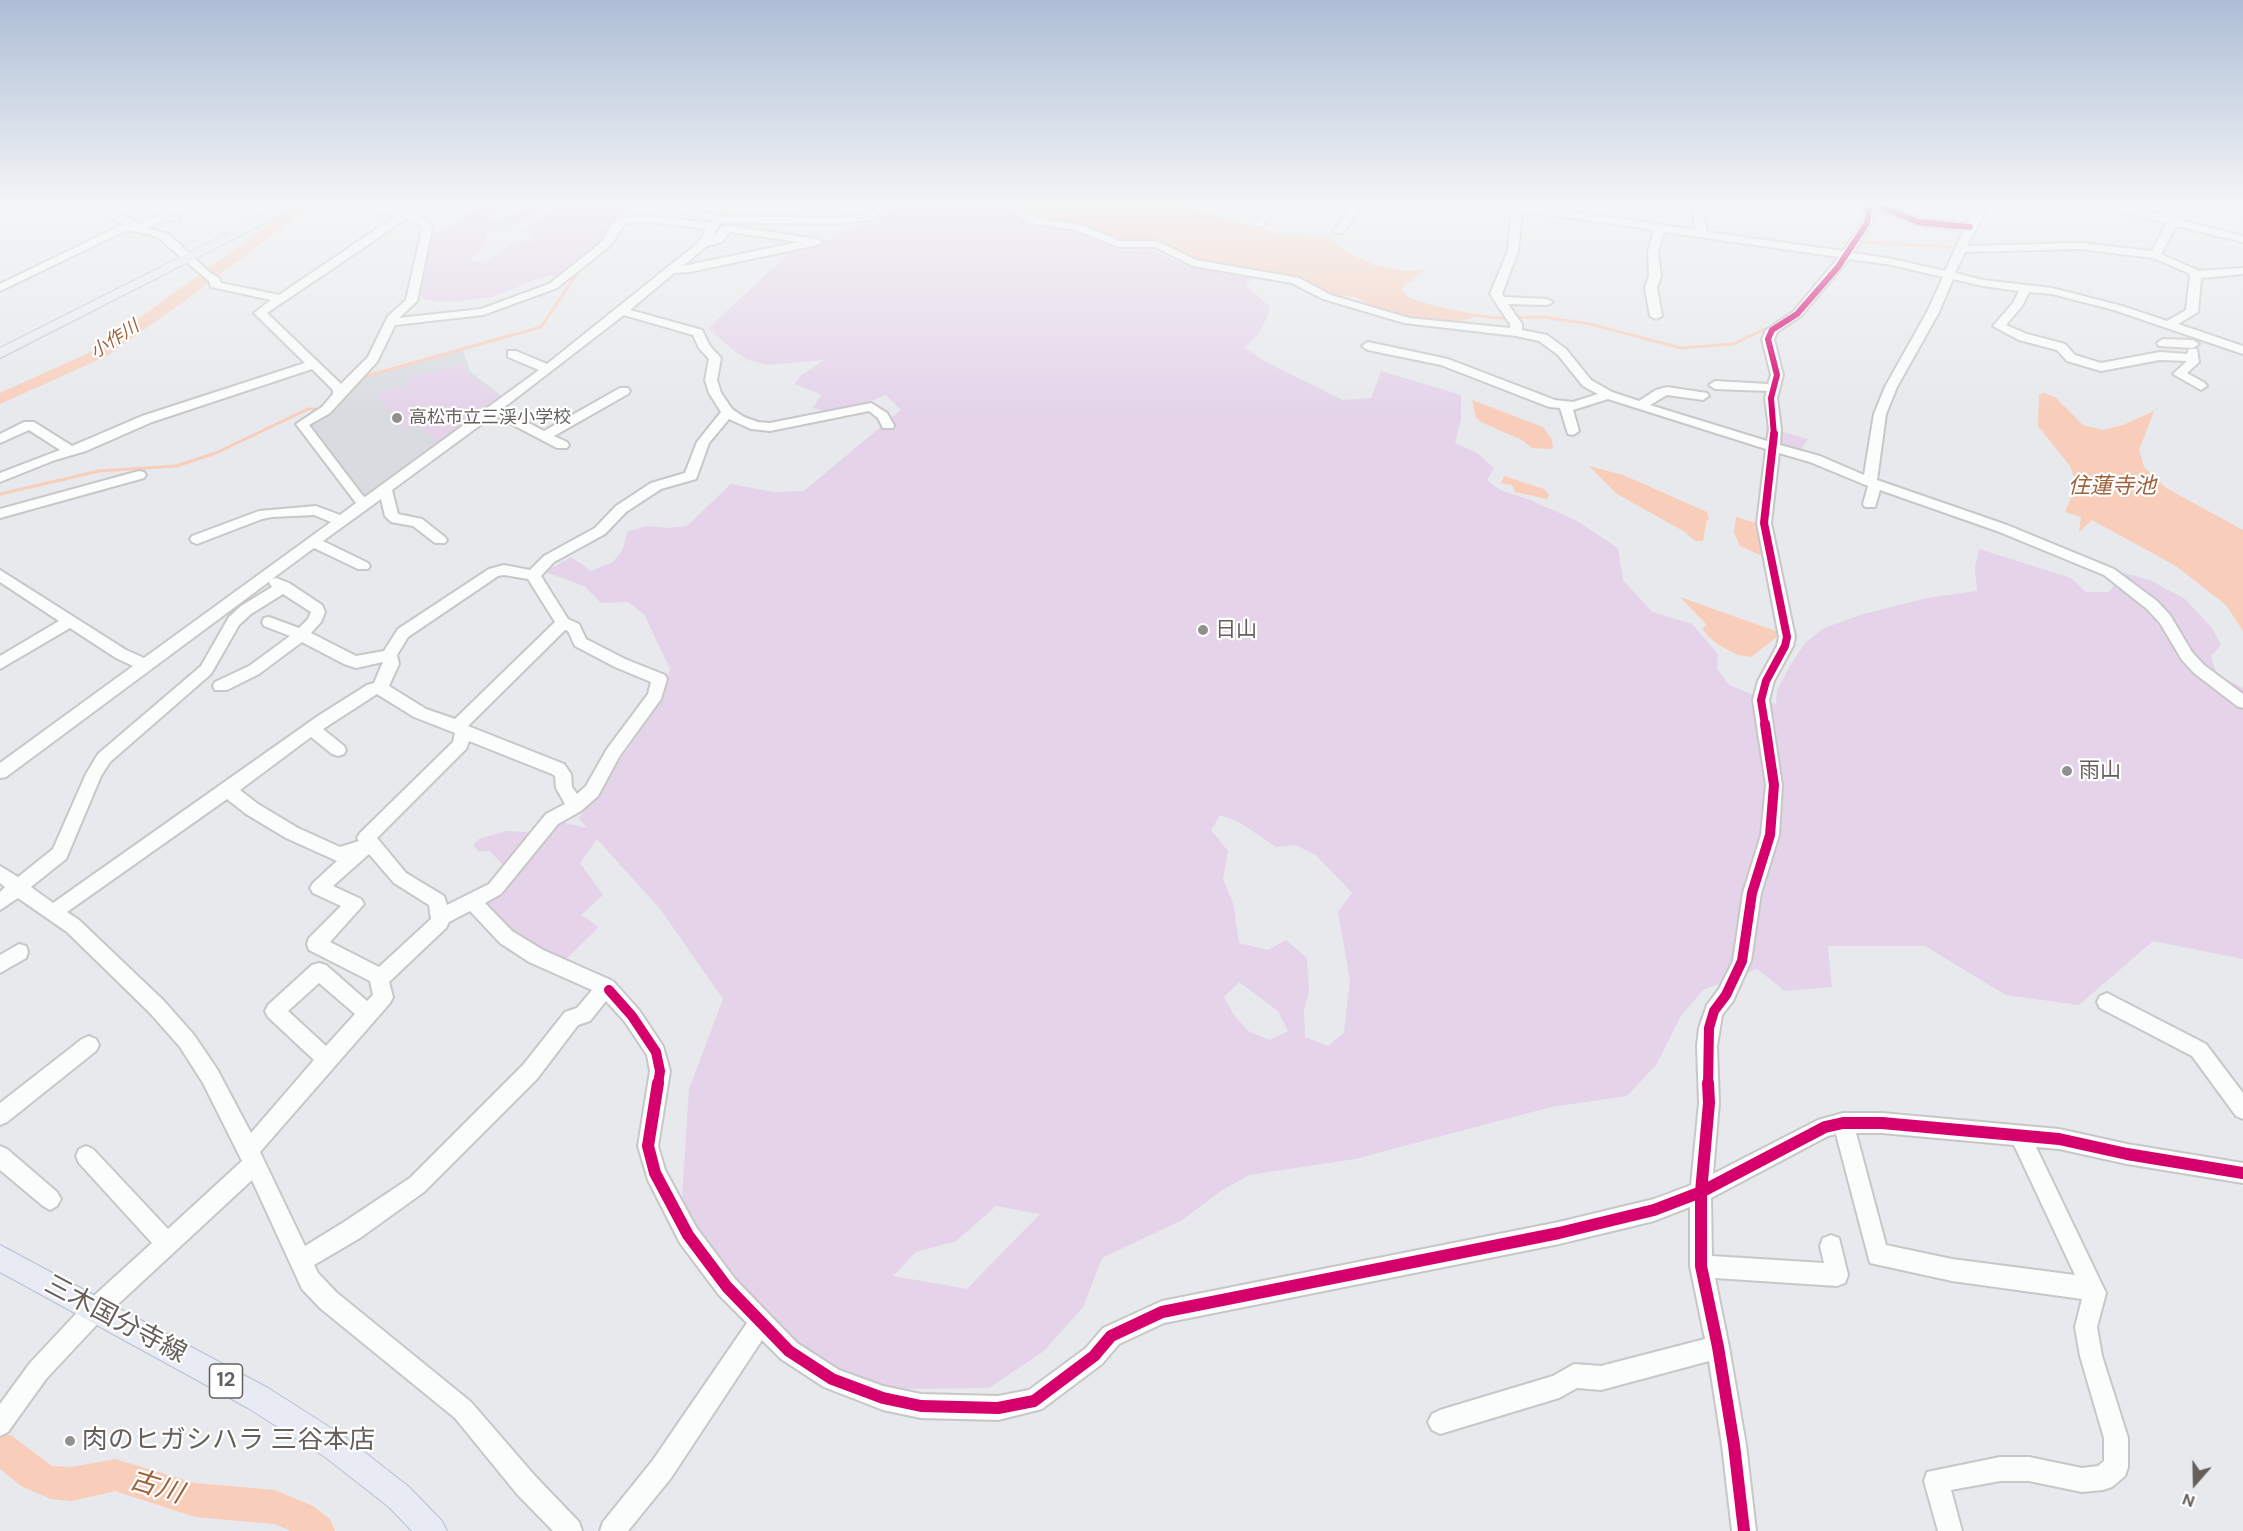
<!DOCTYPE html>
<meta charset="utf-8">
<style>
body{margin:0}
#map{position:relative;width:2243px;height:1531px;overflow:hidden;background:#e7e9ec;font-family:"DM Sans",sans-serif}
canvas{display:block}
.north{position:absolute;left:2165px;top:1453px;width:60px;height:60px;-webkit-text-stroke:4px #fff;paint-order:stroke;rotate:200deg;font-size:16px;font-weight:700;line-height:24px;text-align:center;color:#65605c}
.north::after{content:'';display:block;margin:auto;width:21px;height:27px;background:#65605c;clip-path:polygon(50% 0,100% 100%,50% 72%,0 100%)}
</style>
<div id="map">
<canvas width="2243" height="1531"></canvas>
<div class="north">N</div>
</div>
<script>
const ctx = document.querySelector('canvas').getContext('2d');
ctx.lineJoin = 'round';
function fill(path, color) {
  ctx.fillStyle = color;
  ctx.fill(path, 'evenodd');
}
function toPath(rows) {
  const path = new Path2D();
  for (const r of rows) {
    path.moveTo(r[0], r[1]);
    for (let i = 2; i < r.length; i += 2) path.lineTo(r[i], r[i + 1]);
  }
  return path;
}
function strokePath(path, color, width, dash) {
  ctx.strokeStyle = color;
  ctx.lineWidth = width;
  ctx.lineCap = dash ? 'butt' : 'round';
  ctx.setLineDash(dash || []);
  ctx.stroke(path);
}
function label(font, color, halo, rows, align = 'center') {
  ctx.font = font + ' "DM Sans","Noto Sans JP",sans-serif';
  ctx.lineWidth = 4.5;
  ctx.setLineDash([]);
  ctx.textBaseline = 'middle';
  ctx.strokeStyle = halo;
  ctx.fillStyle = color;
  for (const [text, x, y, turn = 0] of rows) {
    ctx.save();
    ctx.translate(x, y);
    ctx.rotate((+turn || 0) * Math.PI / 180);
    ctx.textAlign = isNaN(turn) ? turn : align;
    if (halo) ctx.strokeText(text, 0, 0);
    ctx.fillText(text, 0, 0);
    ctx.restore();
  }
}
fill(toPath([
 [462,349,471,372,504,398,374,493,360,498,307,425,363,378]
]), '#d8dbe0');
fill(toPath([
 [483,202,499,202,497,212,489,218,496,221,516,213,534,202,551,202,509,233,489,232,485,236,488,243,470,260,483,263,516,241,531,241,534,234,521,232,561,202,635,202,624,216,611,224,602,243,561,274,537,279,492,297,451,302,424,300,420,294,433,234,456,224],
 [903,202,1006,202,1011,205,1013,214,1034,225,1086,235,1105,245,1123,250,1149,249,1188,266,1254,278,1245,285,1269,306,1268,316,1258,334,1245,347,1264,361,1343,400,1371,398,1381,371,1461,395,1461,420,1455,443,1477,453,1494,468,1487,480,1500,490,1530,500,1577,521,1618,548,1623,580,1652,612,1692,624,1718,654,1717,669,1729,685,1776,704,1777,690,1791,664,1805,643,1824,628,1864,614,1927,598,1977,591,1975,567,1979,549,2071,578,2086,592,2109,592,2124,573,2150,580,2185,599,2211,627,2221,645,2211,656,2217,675,2243,688,2243,959,2153,941,2079,1005,2006,995,1925,946,1828,946,1832,987,1785,991,1757,969,1703,990,1681,1016,1656,1065,1627,1096,1551,1107,1355,1159,1249,1175,1221,1191,1182,1220,1102,1258,1083,1307,1044,1351,989,1388,896,1389,842,1376,781,1338,681,1214,689,1089,723,999,661,910,597,839,580,863,603,895,581,915,599,927,562,963,498,924,482,900,512,873,489,851,479,852,473,845,479,839,506,831,541,833,557,821,587,828,579,818,655,711,670,669,644,614,628,602,601,603,584,586,545,572,571,557,591,571,613,562,623,549,627,532,647,526,667,528,687,526,731,484,773,492,804,491,901,410,886,395,837,414,813,408,821,395,795,384,800,376,824,360,767,365,748,360,733,350,708,328,788,254,808,250,844,231,874,222],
 [1220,815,1239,822,1276,847,1295,845,1316,855,1352,893,1338,912,1350,980,1344,1033,1328,1046,1305,1037,1304,1009,1309,992,1307,958,1286,940,1268,950,1239,943,1233,903,1223,879,1228,851,1211,830],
 [1239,982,1278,1011,1288,1031,1270,1040,1248,1031,1233,1014,1224,997],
 [996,1206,1040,1214,967,1289,893,1276,916,1252,956,1241],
 [463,364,468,373,501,399,438,445,423,427,405,429,375,394,409,384,406,379],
 [1779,431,1808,439,1799,452,1776,445]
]), '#e4d3e9');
fill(toPath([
 [1020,202,1168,202,1279,234,1327,236,1350,254,1375,265,1406,271,1424,270,1401,289,1407,297,1435,306,1474,314,1472,318,1462,321,1445,321,1390,313,1376,309,1356,297,1327,294,1294,277,1194,260,1166,243,1146,240,1121,242,1078,224,1042,219,1028,213],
 [2044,393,2055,397,2083,425,2102,430,2123,425,2154,411,2139,450,2144,467,2166,488,2243,530,2243,631,2226,605,2176,566,2092,520,2079,532,2081,517,2065,512,2072,496,2074,477,2070,466,2038,426,2039,394],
 [1472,400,1543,427,1552,440,1553,449,1532,448,1522,440,1481,422,1476,417],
 [1589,466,1623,475,1707,512,1709,519,1706,522,1703,541,1695,541,1685,532,1617,494],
 [1504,476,1544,489,1549,495,1547,499,1515,492,1512,485,1501,483],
 [1736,517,1759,524,1762,556,1740,546,1734,532],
 [1680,597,1778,632,1778,636,1751,657,1738,655,1717,644,1709,637,1702,628,1707,625]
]), '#f8cdba');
strokePath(toPath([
 [725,214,734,203],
 [1857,242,1952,247],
 [2187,266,2209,271],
 [1473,315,1497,318,1543,317,1590,324,1681,348,1733,344,1765,329],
 [363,377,541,327,579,271,588,263],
 [0,494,99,471,176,466,216,453,308,409,316,409]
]), '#f8cdba', 3);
fill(toPath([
 [300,202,316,202,197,292,107,356,0,404,0,393,95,350,300,202],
 [0,1432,12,1436,52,1466,72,1467,115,1459,195,1483,275,1490,313,1506,330,1519,335,1531,291,1531,275,1524,195,1517,115,1491,72,1501,51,1499,21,1486,0,1469,0,1432]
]), '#f8cdba');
const minor = toPath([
 [15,202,31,202,0,213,0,207,15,202],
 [81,202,94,202,136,222,137,225,164,213,180,217,180,221,165,219,148,228,170,235,210,273,219,278,221,283,279,295,396,216,351,206,351,202,362,202,403,211,417,202,429,202,413,214,429,221,432,229,417,301,399,318,481,309,549,284,603,241,612,224,618,218,648,216,710,223,712,221,648,202,665,202,718,216,833,218,867,214,882,202,894,202,870,220,833,224,721,222,712,238,723,226,727,225,817,239,822,242,817,245,690,272,674,273,630,310,702,330,710,346,721,358,717,380,721,393,732,409,744,417,758,422,770,423,871,403,887,413,894,425,893,428,883,428,878,418,869,411,770,431,751,429,729,419,709,443,696,479,661,489,626,512,605,534,554,562,541,576,568,619,579,624,586,639,625,659,665,675,667,679,661,699,619,757,598,796,581,811,558,824,501,894,485,903,512,931,543,950,613,981,639,1010,663,1046,670,1071,658,1146,665,1170,696,1227,735,1279,797,1343,839,1370,883,1386,921,1394,998,1396,1029,1390,1086,1348,1103,1328,1162,1301,1559,1222,1654,1199,1691,1185,1699,1103,1697,1046,1699,1028,1707,1005,1719,989,1733,961,1743,893,1761,835,1766,785,1753,700,1758,681,1777,646,1779,637,1757,523,1766,449,1608,399,1573,410,1579,431,1573,435,1568,434,1560,408,1549,407,1441,365,1368,350,1362,346,1368,342,1448,359,1555,400,1573,402,1598,394,1583,386,1558,355,1539,341,1516,336,1404,323,1323,299,1292,283,1193,266,1155,247,1118,247,1075,230,1030,223,1018,216,1009,202,1019,202,1026,212,1037,218,1081,225,1120,241,1157,241,1196,260,1299,278,1331,295,1409,318,1510,328,1510,324,1490,294,1508,251,1512,209,1484,205,1479,202,1506,202,1696,230,1691,202,1701,202,1707,232,1843,251,1862,223,1865,202,1879,202,1920,219,1967,223,1980,202,1990,202,1967,246,2080,243,2152,251,2167,223,2083,202,2104,202,2166,215,2164,211,2168,202,2178,202,2174,211,2179,220,2243,236,2243,242,2176,226,2161,254,2199,271,2243,268,2243,274,2201,278,2198,312,2178,324,2243,346,2243,354,2114,310,2052,294,2029,292,2022,306,2006,325,2027,334,2065,344,2075,355,2101,363,2160,352,2187,354,2189,349,2197,349,2199,362,2187,373,2205,383,2207,386,2201,390,2173,374,2187,361,2160,360,2101,371,2067,361,2057,350,2019,340,1993,326,2013,303,2019,291,1983,286,1953,279,1939,312,1897,387,1886,414,1877,480,2007,525,2114,569,2157,601,2170,615,2192,652,2204,665,2243,694,2243,708,2237,706,2194,673,2182,660,2160,623,2147,609,2104,575,1997,531,1880,490,1875,507,1865,507,1863,504,1868,486,1810,462,1779,453,1771,523,1795,637,1793,646,1774,681,1769,700,1782,785,1779,835,1761,893,1751,961,1733,1001,1722,1015,1717,1046,1719,1103,1713,1174,1818,1120,1843,1113,1882,1113,2059,1129,2127,1144,2243,1163,2243,1183,2127,1164,2059,1149,2036,1147,2106,1293,2097,1327,2102,1356,2128,1438,2128,1467,2125,1476,2112,1487,2103,1490,2082,1492,2029,1481,2000,1481,1951,1490,1962,1531,1938,1531,1924,1481,1927,1472,2000,1457,2029,1457,2082,1468,2098,1466,2104,1461,2104,1438,2080,1356,2075,1327,2082,1299,1952,1281,1870,1263,1836,1134,1828,1136,1711,1198,1712,1256,1824,1263,1820,1246,1823,1238,1831,1235,1839,1238,1848,1275,1845,1283,1837,1286,1715,1278,1729,1347,1746,1445,1756,1531,1732,1531,1722,1445,1709,1361,1601,1390,1577,1388,1559,1398,1440,1434,1432,1430,1428,1422,1432,1414,1440,1410,1553,1376,1574,1364,1601,1366,1705,1339,1690,1266,1690,1207,1654,1221,1559,1244,1164,1323,1119,1344,1102,1364,1042,1409,998,1420,921,1418,883,1410,824,1387,781,1359,762,1340,671,1478,628,1531,600,1531,603,1522,653,1460,747,1323,719,1295,680,1243,648,1180,638,1146,650,1071,647,1055,625,1022,606,1001,590,1021,578,1025,537,1079,424,1192,360,1238,314,1265,318,1273,336,1292,471,1402,535,1476,579,1522,582,1531,553,1531,517,1494,455,1418,320,1308,302,1289,252,1180,103,1318,46,1379,8,1432,0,1436,0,1404,30,1363,87,1302,152,1243,79,1163,76,1156,79,1149,86,1146,93,1149,168,1229,242,1161,203,1083,180,1047,150,1013,67,932,18,898,0,910,0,892,5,887,0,883,0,866,18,877,53,849,86,774,98,754,201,666,229,617,241,606,272,587,269,583,270,581,6,777,0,778,0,763,133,666,116,658,70,628,0,669,0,656,59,621,0,582,0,570,126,650,144,658,331,522,314,515,272,517,262,519,197,544,192,542,190,539,192,536,259,511,316,506,340,515,356,503,296,424,322,407,333,394,333,390,312,369,152,422,86,451,55,460,0,482,0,473,60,450,29,430,0,443,0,434,24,422,34,422,72,446,142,416,305,363,254,313,271,300,211,287,209,281,156,236,127,230,0,291,0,284,124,224,81,202],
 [1874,208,1918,225,1964,230,1945,271,1892,259,1853,253,1872,223,1874,208],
 [1522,211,1654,230,1648,252,1649,276,1645,288,1650,316,1656,319,1662,316,1657,288,1661,276,1658,252,1664,232,1839,257,1793,312,1766,330,1762,339,1771,375,1768,384,1715,381,1709,385,1715,389,1767,391,1765,398,1769,429,1767,441,1650,405,1667,395,1703,400,1709,396,1707,393,1667,387,1656,390,1639,401,1612,392,1591,380,1566,349,1547,335,1522,330,1522,324,1508,304,1547,305,1553,302,1547,299,1504,297,1502,294,1518,251,1522,211],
 [406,219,420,225,422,229,406,300,388,316,368,357,341,384,267,313,406,219],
 [648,222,706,229,699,242,547,364,516,351,508,351,508,357,539,370,365,497,363,496,309,425,330,413,377,362,395,325,483,315,557,288,611,245,625,223,648,222],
 [730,232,799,242,683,266,707,246,722,242,730,232],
 [2080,249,2153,258,2186,272,2190,275,2186,310,2167,321,2122,306,2052,288,1983,280,1955,273,1965,252,2080,249],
 [1849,259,1892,265,1943,277,1927,312,1885,387,1874,414,1864,475,1820,456,1780,445,1781,429,1777,398,1783,375,1774,339,1777,332,1801,316,1849,259],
 [624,315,693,335,699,348,709,359,705,380,709,393,721,412,697,442,685,473,651,483,616,506,595,528,544,556,530,570,504,565,489,569,398,629,384,651,356,656,311,633,321,622,325,612,322,605,289,583,276,578,272,579,314,548,358,569,368,569,370,566,368,563,323,541,381,499,385,516,391,522,413,526,435,543,445,543,447,540,445,537,422,519,398,514,392,490,494,415,557,448,567,448,569,445,567,442,554,436,628,394,630,391,628,388,620,388,544,431,502,409,624,315],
 [504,575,528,579,555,622,455,719,426,709,389,686,399,664,397,655,408,637,498,576,504,575],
 [283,594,311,612,308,619,299,628,269,617,264,618,262,622,264,626,290,636,249,666,215,682,213,686,215,690,227,690,259,674,302,642,344,664,356,668,383,662,374,683,367,685,318,716,53,903,31,887,66,859,101,776,110,762,211,674,239,625,251,614,283,594],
 [565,630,568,631,575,646,615,667,651,682,648,694,607,749,586,786,577,794,572,787,571,774,564,764,468,726,565,630],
 [377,694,414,717,455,733,453,742,360,833,357,838,359,841,340,847,298,828,258,804,240,790,311,737,332,754,338,756,344,754,346,750,344,746,323,729,377,694],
 [469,741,552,774,555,776,556,788,565,804,546,814,489,884,447,905,444,896,406,873,377,838,466,749,469,741],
 [227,799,246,814,286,838,337,861,313,883,310,888,313,893,341,906,309,938,307,944,309,950,370,981,373,995,367,1001,326,965,319,963,312,965,268,1005,265,1011,268,1017,314,1060,251,1133,217,1069,194,1035,164,1001,79,920,67,912,227,799],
 [369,854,394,883,429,905,431,919,379,967,330,942,364,904,361,899,333,886,369,854],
 [470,911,500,943,529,962,592,990,577,1008,565,1012,523,1065,410,1178,344,1222,305,1246,260,1152,390,1003,393,997,389,982,446,928,449,922,470,911],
 [319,983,355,1014,326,1046,288,1011,319,983],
 [1856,1133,1882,1133,2014,1145,2075,1275,1952,1259,1886,1245,1856,1133],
 [1273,202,1284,202,1262,226,1254,226,1254,222,1273,202],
 [1293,202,1319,202,1307,207,1293,202],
 [1354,202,1364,202,1343,233,1335,233,1334,231,1354,202],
 [2190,202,2217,202,2243,206,2243,212,2195,205,2190,202],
 [2163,339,2193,340,2199,344,2193,348,2159,346,2157,343,2163,339],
 [139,471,144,472,146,475,144,478,0,518,0,509,139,471],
 [19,944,26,946,28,952,26,958,0,973,0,955,19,944],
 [2107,993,2206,1044,2243,1093,2243,1119,2236,1116,2192,1056,2100,1008,2097,1002,2100,996,2107,993],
 [89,1036,96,1039,99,1045,96,1051,7,1122,0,1125,0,1103,82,1039,89,1036],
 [0,1146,7,1149,57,1192,61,1199,57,1206,50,1210,43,1206,0,1170,0,1146]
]);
const major = toPath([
 [290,202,306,202,0,358,0,348,290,202],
 [0,1245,268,1388,345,1437,409,1487,442,1521,447,1531,412,1531,389,1507,325,1457,248,1408,0,1272,0,1245]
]);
strokePath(minor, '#c8c7c8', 4);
strokePath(major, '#b5c1d4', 2);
fill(minor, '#fbfcfc');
fill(major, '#e8ebf3');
strokePath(toPath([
 [1774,436,1771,398,1777,375,1768,339,1772,330,1797,314,1838,267,1867,223,1870,202,1918,222,1970,227]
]), '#d6006c', 6);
strokePath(toPath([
 [1765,725,1761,700,1766,681,1785,646,1787,637,1764,523,1774,434]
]), '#d6006c', 8);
strokePath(toPath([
 [609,990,632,1016,656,1052,660,1071,658,1085],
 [1708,1085,1709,1028,1714,1011,1726,995,1742,961,1752,893,1770,835,1774,785,1765,724]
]), '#d6006c', 10);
strokePath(toPath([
 [658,1083,648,1146,655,1173,688,1235,727,1287,789,1351,832,1379,883,1398,921,1406,998,1408,1034,1401,1094,1356,1111,1336,1162,1312,1559,1233,1654,1210,1701,1192,1825,1127,1843,1123,1882,1123,2059,1139,2127,1154,2243,1173],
 [1708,1083,1709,1103,1701,1192,1701,1266,1718,1347,1734,1445,1744,1531]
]), '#d6006c', 12);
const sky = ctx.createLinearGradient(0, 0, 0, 416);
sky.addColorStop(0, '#aebed6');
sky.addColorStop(0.49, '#f4f5f6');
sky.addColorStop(1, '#f4f5f600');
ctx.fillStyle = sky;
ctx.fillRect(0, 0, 2243, 416);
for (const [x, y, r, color] of [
 [397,418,6,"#92908e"],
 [1203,630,6,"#92908e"],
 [2067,771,6,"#92908e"],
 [70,1441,6,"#92908e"]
]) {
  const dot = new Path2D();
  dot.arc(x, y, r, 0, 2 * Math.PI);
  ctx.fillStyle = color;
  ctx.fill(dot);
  strokePath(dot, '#fff', 2);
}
label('italic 18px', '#9f633b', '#fff', [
 ["小作川",115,340,-33]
]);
label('18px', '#65605c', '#fff', [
 ["高松市立三渓小学校",409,418]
], 'left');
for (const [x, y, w] of [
 [226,1381,33]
]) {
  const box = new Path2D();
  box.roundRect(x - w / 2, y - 17, w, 34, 4.5);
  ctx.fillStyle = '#fff';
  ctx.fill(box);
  strokePath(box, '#65605c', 1.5);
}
label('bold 20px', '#65605c', null, [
 ["12",226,1381]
]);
label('21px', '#65605c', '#fff', [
 ["日山",1215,630],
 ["雨山",2079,771]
], 'left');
label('italic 22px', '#9f633b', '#fff', [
 ["住蓮寺池",2112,487]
]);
label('26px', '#65605c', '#fff', [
 ["三木国分寺線",115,1320,28]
]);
label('26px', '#65605c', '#fff', [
 ["肉のヒガシハラ 三谷本店",82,1441]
], 'left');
label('italic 27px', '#9f633b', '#fff', [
 ["古川",156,1488,17]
]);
</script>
